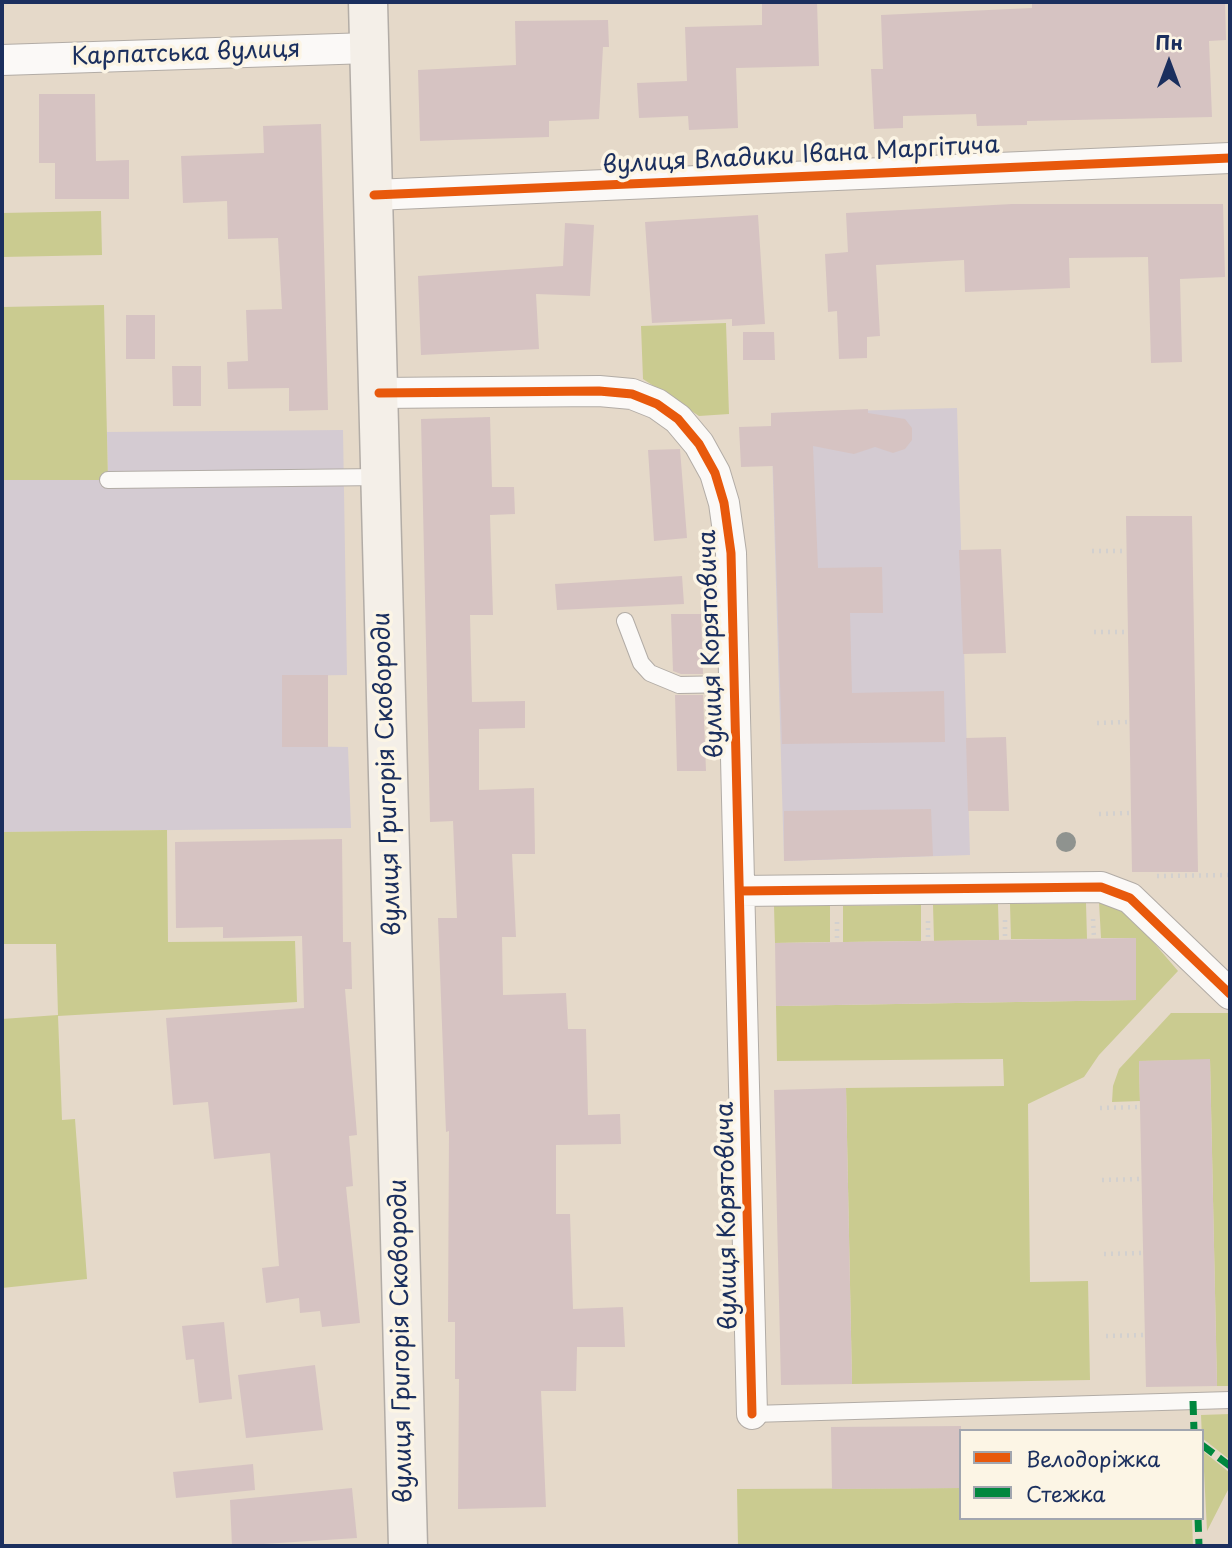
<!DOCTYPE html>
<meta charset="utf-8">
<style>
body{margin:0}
#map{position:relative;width:1232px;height:1548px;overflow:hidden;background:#e5d9c9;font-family:"Playpen Sans",sans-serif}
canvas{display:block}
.frame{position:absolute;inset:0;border:4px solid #1b2f5e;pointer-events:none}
.legend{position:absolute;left:959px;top:1429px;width:245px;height:91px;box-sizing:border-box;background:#fcf5e5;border:2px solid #a2a6af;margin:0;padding:9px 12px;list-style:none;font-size:21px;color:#1b2f5e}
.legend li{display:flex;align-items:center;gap:14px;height:35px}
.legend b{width:35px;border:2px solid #a2a6af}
.north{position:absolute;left:1134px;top:28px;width:70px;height:70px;-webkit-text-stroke:5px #fcf5e5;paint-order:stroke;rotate:0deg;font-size:19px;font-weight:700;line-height:28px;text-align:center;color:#1b2f5e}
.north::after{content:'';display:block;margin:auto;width:24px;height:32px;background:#1b2f5e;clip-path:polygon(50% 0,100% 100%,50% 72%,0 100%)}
</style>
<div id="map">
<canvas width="1232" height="1548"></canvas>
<div class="frame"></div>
<ul class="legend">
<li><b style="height:9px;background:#e8590c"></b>Велодоріжка</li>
<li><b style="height:9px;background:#00873e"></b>Стежка</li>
</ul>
<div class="north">Пн</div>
</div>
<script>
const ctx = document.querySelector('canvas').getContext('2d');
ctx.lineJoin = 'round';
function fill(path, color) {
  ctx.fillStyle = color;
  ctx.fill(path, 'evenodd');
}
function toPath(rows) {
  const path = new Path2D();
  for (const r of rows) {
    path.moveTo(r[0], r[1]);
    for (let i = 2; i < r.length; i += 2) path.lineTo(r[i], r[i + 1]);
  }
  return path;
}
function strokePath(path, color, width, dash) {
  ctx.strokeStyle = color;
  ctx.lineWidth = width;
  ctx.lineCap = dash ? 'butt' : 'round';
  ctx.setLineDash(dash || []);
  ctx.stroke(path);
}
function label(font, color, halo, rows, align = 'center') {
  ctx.font = font + ' "Playpen Sans",sans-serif';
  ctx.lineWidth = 7;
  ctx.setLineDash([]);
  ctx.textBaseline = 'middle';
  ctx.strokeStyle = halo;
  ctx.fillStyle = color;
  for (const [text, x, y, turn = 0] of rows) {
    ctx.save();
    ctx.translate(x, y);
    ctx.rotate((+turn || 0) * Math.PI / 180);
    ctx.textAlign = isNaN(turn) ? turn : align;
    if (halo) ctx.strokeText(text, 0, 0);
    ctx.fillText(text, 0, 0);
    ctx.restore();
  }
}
fill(toPath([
 [957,408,970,855,784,861,771,413],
 [343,430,347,675,282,676,282,746,348,747,351,828,2,832,2,480,108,480,107,432]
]), '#d4cbd2');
fill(toPath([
 [101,211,102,255,2,257,2,213],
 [104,305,108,480,2,480,2,307],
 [726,323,729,414,699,416,643,379,641,326],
 [167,830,168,942,295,941,297,1002,58,1016,62,1120,75,1119,87,1279,2,1288,2,1019,58,1015,56,944,2,944,2,832],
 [1099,902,1110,904,1131,916,1178,971,1099,1055,1084,1077,1028,1104,1030,1282,1088,1281,1090,1380,852,1384,846,1088,1004,1086,1003,1059,777,1061,776,1006,1136,1000,1136,938,1101,938],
 [1086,903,1087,939,1011,939,1010,904],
 [998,904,999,940,934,941,933,905],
 [921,905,921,941,843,942,843,906],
 [774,906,830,906,830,942,775,943],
 [1171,1013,1230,1013,1230,1386,1217,1386,1210,1060,1139,1061,1140,1101,1112,1102,1113,1086,1119,1069],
 [1230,1414,1230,1460,1202,1438,1201,1415],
 [1203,1451,1230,1473,1230,1486,1207,1531],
 [961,1488,961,1518,1192,1518,1193,1546,738,1546,737,1489]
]), '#cacb90');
fill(toPath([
 [762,2,817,2,819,66,736,68,738,128,689,130,688,116,639,118,637,83,687,81,685,27,762,25],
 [1032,2,1225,2,1226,40,1209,41,1212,117,1027,121,1027,125,977,126,976,114,903,116,903,128,874,129,871,69,883,69,881,15,1032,8],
 [608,20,609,47,603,47,599,119,549,121,549,137,420,141,418,70,516,65,515,21],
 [39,94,95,94,96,161,129,160,129,199,55,199,55,163,39,163],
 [321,124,328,410,289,411,289,388,228,389,227,362,248,361,246,310,282,309,278,238,228,239,227,201,183,203,181,156,264,153,263,126],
 [1012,204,1223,204,1225,277,1180,279,1182,362,1151,363,1148,257,1069,258,1070,288,965,292,964,260,876,265,880,336,867,337,867,358,839,359,837,311,828,312,825,254,848,252,846,213],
 [758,215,765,324,732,326,732,319,652,323,645,222],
 [565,223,594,225,590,296,536,294,539,349,421,355,418,276,563,266],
 [126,315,155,315,155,359,126,359],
 [743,332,774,332,775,360,743,360],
 [172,366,201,366,201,406,173,406],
 [868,409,868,413,905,419,912,428,912,440,905,449,893,453,875,447,854,454,813,446,818,568,882,567,883,613,850,613,852,693,944,691,945,742,782,744,773,466,741,467,739,427,771,426,771,413],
 [490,417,492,487,514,487,515,514,490,515,493,615,470,615,472,702,525,701,525,728,479,729,479,790,534,788,535,854,512,854,516,937,502,937,503,995,566,993,568,1029,586,1029,588,1115,620,1114,621,1144,556,1145,556,1214,570,1214,573,1309,623,1307,625,1347,577,1347,576,1391,541,1391,546,1507,458,1509,459,1379,455,1379,455,1322,448,1322,449,1131,446,1132,438,918,457,918,453,821,430,822,421,419],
 [680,449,687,538,654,541,648,450],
 [1126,516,1192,516,1198,872,1132,872],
 [1001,549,1006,653,963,654,959,550],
 [682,576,684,604,557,610,555,584],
 [671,614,701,614,703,674,681,674,673,671],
 [282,675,328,675,328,747,282,747],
 [675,695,703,695,706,771,677,771],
 [1006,737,1009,811,968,811,966,738],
 [931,809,933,856,784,861,784,811],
 [342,839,343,942,351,942,352,989,345,989,357,1135,349,1136,353,1186,346,1187,360,1323,322,1327,320,1311,300,1313,299,1298,266,1303,262,1268,279,1266,270,1153,214,1159,208,1102,173,1105,166,1018,304,1008,302,936,223,938,223,927,176,928,175,842],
 [1136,938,1136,1000,776,1006,775,943],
 [1210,1059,1217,1386,1146,1387,1139,1061],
 [846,1088,852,1384,781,1385,774,1090],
 [224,1322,232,1399,199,1403,194,1359,186,1360,182,1326],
 [315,1365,323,1430,246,1438,238,1375],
 [961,1426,961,1488,832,1489,831,1427],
 [253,1464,255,1490,176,1498,173,1472],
 [352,1488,357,1538,232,1546,230,1500]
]), '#d6c3c2');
const service = toPath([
 [108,480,381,477],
 [625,621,641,663,650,673,679,685,734,684],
 [752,1414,1230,1400]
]);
const minor = toPath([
 [2,60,369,48],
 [374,195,1230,158],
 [379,393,599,391,632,394,657,404,678,419,699,444,715,473,724,503,731,553,752,1414],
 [740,891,1101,887,1130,898,1230,994]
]);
const secondary = toPath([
 [368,2,408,1546]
]);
strokePath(service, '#b2aca6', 18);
strokePath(minor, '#b2aca6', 32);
strokePath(secondary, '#b2aca6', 41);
strokePath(toPath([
 [1092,551,1127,551],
 [1094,632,1128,632],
 [1097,723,1129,722],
 [1099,814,1131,813],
 [1157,876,1230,875],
 [1093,919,1094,938],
 [1005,920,1005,940],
 [928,921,928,941],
 [837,922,837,942],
 [1100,1108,1140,1107],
 [1102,1180,1141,1179],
 [1104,1254,1143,1253],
 [1106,1336,1145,1335]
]), '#d2d0cf', 4.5, [2, 5]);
strokePath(service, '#fbf9f7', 16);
strokePath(minor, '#fbf9f7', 30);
strokePath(secondary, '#f4efe8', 38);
strokePath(toPath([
 [1193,1401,1194,1431],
 [1202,1445,1230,1466],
 [1198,1518,1199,1546]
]), '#00873e', 7, [14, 7]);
strokePath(toPath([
 [374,195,1230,158],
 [379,393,599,391,632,394,657,404,678,419,699,444,715,473,724,503,731,553,752,1414],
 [740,891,1101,887,1130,898,1230,994]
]), '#e8590c', 9);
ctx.fillStyle = '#8f938f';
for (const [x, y] of [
 [1066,842]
]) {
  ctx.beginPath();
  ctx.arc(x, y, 10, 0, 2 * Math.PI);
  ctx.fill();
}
label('24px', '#1b2f5e', '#fcf5e5', [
 ["Карпатська вулиця",186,54,-2],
 ["вулиця Владики Івана Маргітича",801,156,-3],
 ["вулиця Корятовича",712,644,-92],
 ["вулиця Григорія Сковороди",388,774,-92],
 ["вулиця Корятовича",728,1216,-91],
 ["вулиця Григорія Сковороди",402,1341,-91]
]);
</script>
